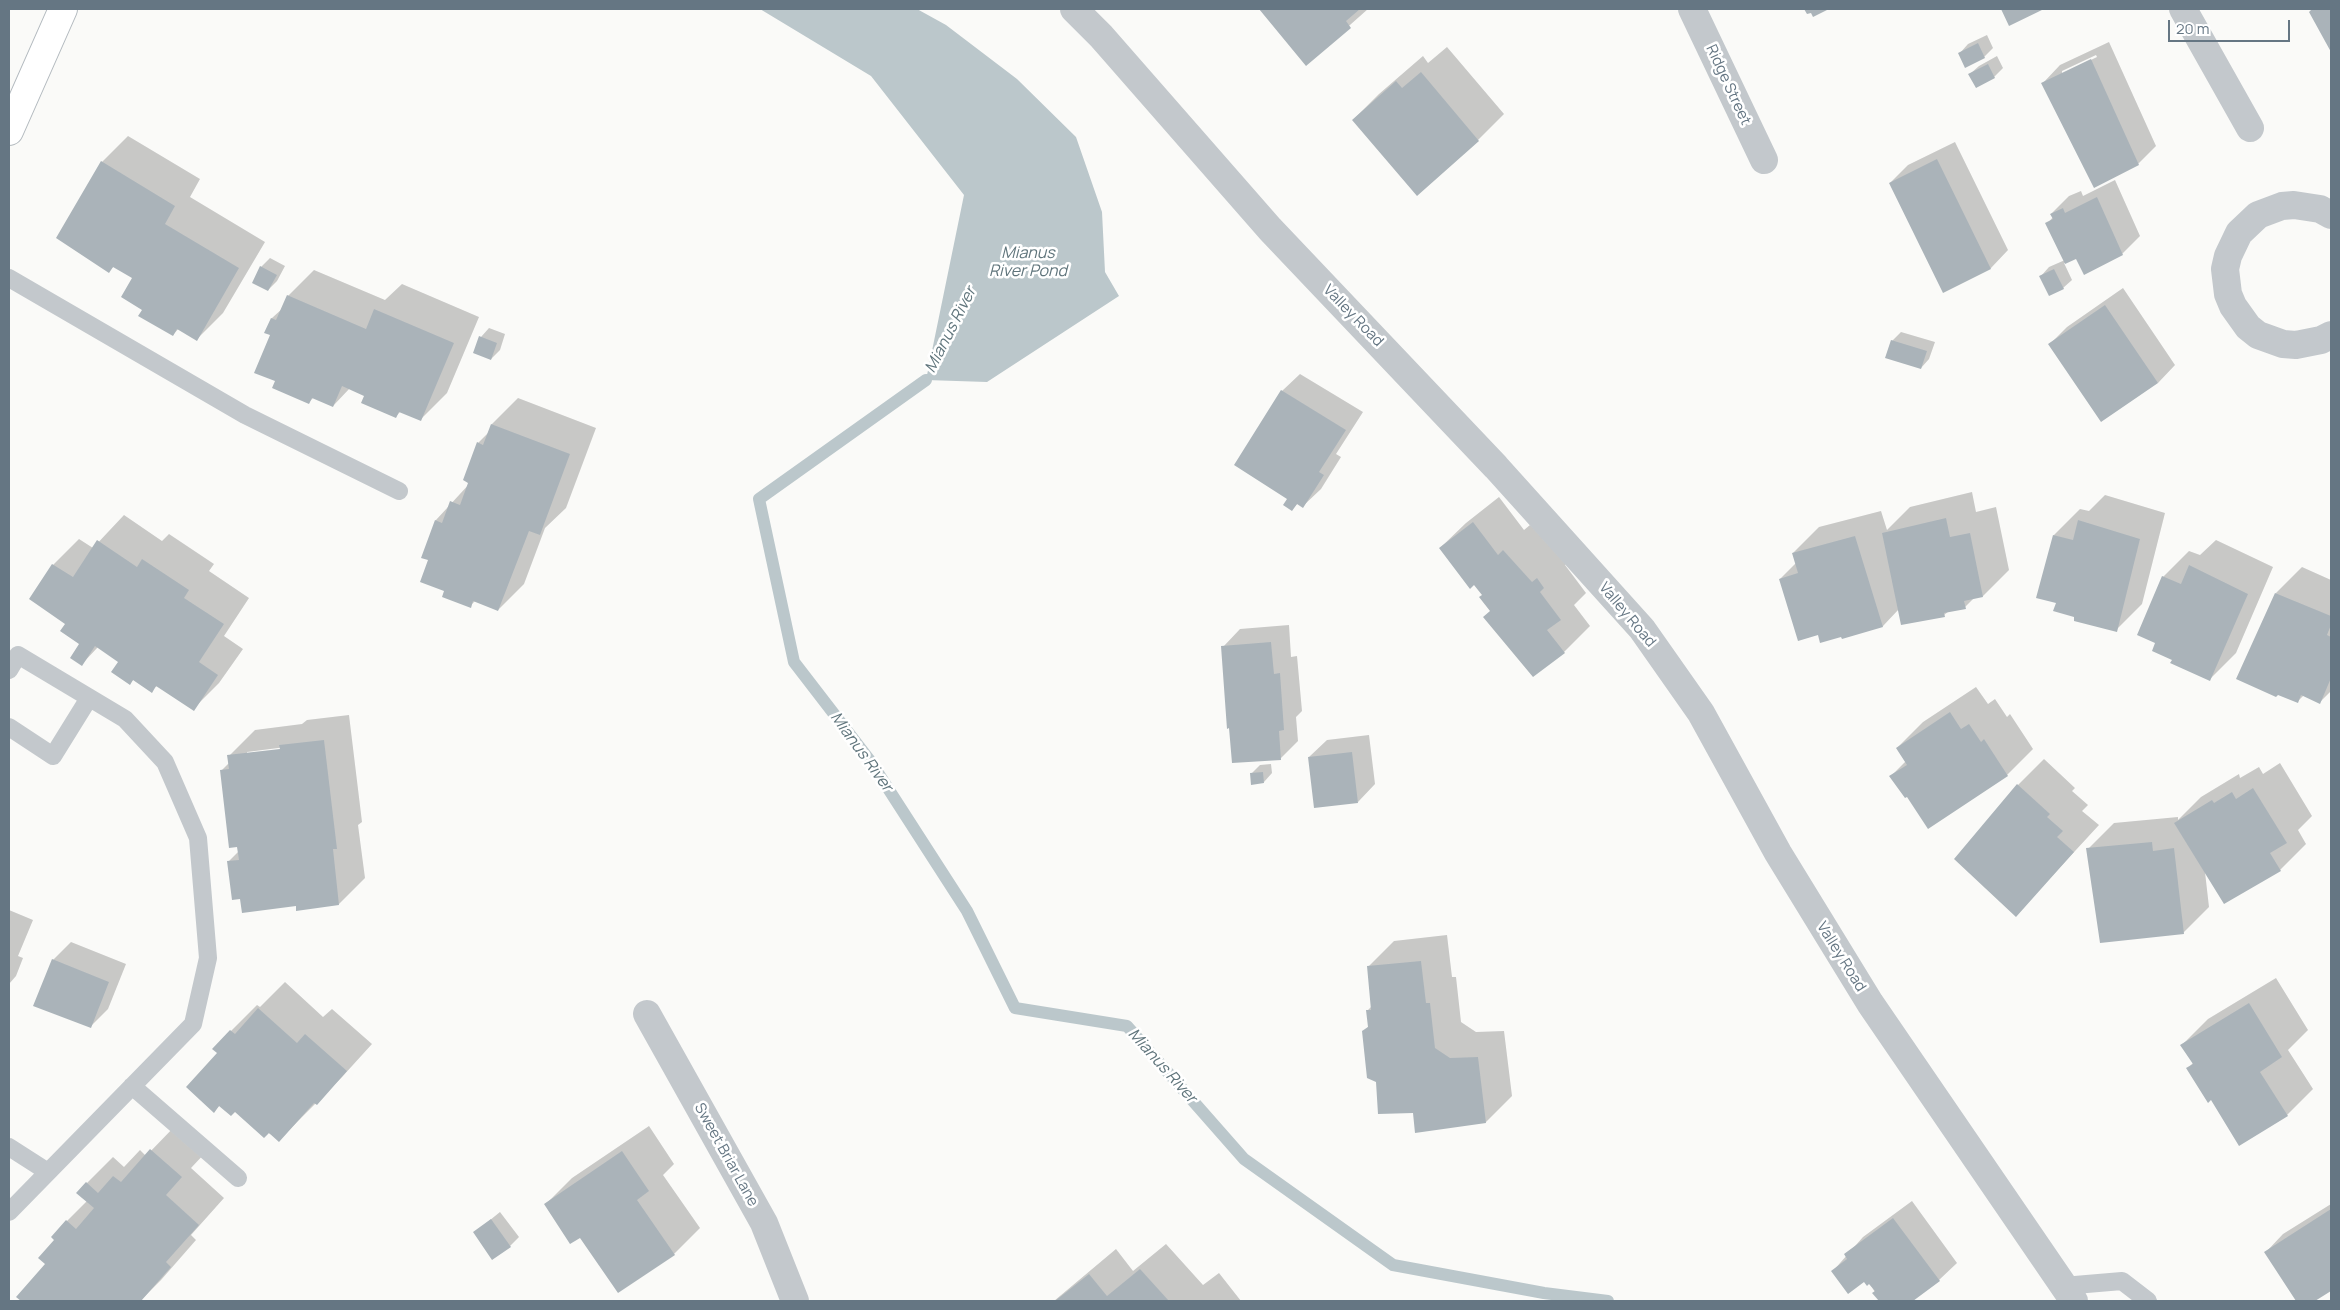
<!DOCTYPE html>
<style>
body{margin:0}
#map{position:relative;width:2340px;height:1310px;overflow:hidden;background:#fafaf8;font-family:Manrope,sans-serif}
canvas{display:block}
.frame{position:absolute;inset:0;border:10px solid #657683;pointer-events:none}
.scale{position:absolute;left:2168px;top:20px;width:122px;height:22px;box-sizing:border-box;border:2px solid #657683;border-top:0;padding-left:6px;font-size:15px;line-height:18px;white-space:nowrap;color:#657683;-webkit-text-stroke:4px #fff;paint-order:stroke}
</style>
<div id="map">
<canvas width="2340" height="1310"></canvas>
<div class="frame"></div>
<div class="scale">20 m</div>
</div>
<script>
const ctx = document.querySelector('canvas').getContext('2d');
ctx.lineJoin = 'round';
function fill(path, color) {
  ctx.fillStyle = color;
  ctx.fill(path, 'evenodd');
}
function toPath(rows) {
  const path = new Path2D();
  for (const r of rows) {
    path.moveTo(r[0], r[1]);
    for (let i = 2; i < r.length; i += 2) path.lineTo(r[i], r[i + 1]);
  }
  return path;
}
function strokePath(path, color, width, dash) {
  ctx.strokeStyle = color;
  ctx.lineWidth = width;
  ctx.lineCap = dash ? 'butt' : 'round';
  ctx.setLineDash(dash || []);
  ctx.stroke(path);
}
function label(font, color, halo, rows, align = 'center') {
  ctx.font = font + ' Manrope,sans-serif';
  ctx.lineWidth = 5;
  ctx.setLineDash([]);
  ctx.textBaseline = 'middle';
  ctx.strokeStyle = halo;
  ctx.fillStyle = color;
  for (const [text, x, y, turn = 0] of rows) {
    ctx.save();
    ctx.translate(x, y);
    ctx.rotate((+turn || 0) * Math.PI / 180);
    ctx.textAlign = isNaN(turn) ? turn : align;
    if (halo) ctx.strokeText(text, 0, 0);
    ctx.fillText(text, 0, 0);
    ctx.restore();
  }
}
fill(toPath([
 [760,9,917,9,946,25,1017,79,1076,137,1102,212,1105,272,1119,296,987,382,926,380,964,195,871,76]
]), '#bbc7cb');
fill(toPath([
 [1260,9,1368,9,1306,64],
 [2313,9,2331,9,2331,49,2310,12],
 [1987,35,1993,48,1984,57,1960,53,1968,44],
 [2109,42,2156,146,2138,164,2043,83,2060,65],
 [2096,55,2097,57,2062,74,2062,71],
 [1447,47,1504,114,1478,140,1353,120,1379,94,1423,56,1428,63],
 [1997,56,2003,68,1994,77,1970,74,1979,66],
 [128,136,200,179,190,197,265,242,223,313,197,339,179,328,173,335,144,309,134,278,114,266,109,271,102,162],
 [1955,142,2008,250,1991,268,1944,291,1890,183,1908,165],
 [2115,180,2140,236,2122,254,2077,257,2064,263,2072,280,2063,288,2041,276,2049,267,2065,260,2047,224,2053,217,2051,214,2069,196,2081,191,2083,196],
 [270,258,285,266,277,281,268,290,261,267],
 [314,270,385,300,402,284,479,317,447,393,421,419,401,411,396,416,365,395,350,388,333,406,314,397,309,402,276,381,271,334,266,332,272,318,283,308,288,296],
 [2123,288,2175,365,2158,383,2050,344,2067,327],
 [489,328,505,334,500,350,491,359,481,337],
 [1901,332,1935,342,1929,359,1921,368,1892,341],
 [1300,374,1363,412,1336,454,1341,457,1321,489,1303,506,1298,503,1292,509,1289,498,1282,391],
 [518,398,596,428,566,508,545,528,524,584,498,610,475,601,470,606,445,590,429,559,423,557,436,520,471,482,478,443,489,432,492,424],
 [1972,492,1976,512,1996,507,2009,570,1983,596,1975,597,1965,607,1949,611,1944,615,1899,609,1883,626,1842,638,1842,635,1818,633,1780,579,1796,563,1793,553,1819,527,1881,511,1887,530,1910,507],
 [2105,495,2165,513,2142,604,2116,630,2076,616,2058,602,2054,535,2080,509,2089,511],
 [1499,497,1524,530,1530,525,1569,561,1565,565,1586,593,1574,605,1590,626,1564,652,1533,675,1483,594,1440,548,1466,523],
 [124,515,162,541,169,534,214,564,209,571,249,598,224,636,243,649,219,683,193,709,158,685,151,691,134,679,130,683,120,661,98,647,82,664,81,643,67,624,30,599,53,565,79,539,93,548],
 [2216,540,2273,567,2236,653,2210,679,2173,659,2157,643,2163,577,2189,551,2200,555],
 [2302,567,2331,580,2331,691,2320,702,2304,695,2297,702,2276,593],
 [1289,625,1291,657,1297,656,1302,711,1296,717,1298,741,1280,759,1223,647,1240,629],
 [1976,687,1988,704,1995,699,2007,717,2010,714,2033,749,2007,775,1908,795,1891,776,1906,761,1897,748,1923,722],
 [349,715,362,822,358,825,365,878,339,904,297,905,241,898,229,861,239,851,221,771,229,763,229,756,255,730,302,724,307,720],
 [286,747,286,750,247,754,247,752],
 [1369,735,1375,784,1358,802,1309,757,1327,740],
 [2044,759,2075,788,2072,791,2088,805,2082,811,2099,825,2016,915,2018,785],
 [2280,763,2312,816,2298,830,2306,844,2280,870,2205,872,2209,907,2183,933,2088,849,2114,823,2178,817,2178,820,2201,797,2239,774,2240,778,2259,767,2263,774],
 [1271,764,1272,773,1264,782,1252,773,1260,765],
 [9,910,33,920,18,956,23,958,16,976,9,984],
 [1447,935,1452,977,1456,977,1461,1022,1476,1032,1504,1031,1512,1096,1486,1122,1416,1131,1414,1112,1377,1081,1363,1032,1369,1026,1368,1010,1372,1006,1368,967,1394,941],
 [71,942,126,964,108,1009,90,1027,53,960],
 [2276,978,2308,1030,2288,1050,2313,1089,2287,1115,2212,1099,2188,1068,2193,1063,2182,1045,2208,1019],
 [285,982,323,1017,332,1009,372,1044,342,1077,279,1140,235,1110,220,1105,214,1111,218,1053,231,1031,257,1005,260,1007],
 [177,1124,207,1151,191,1168,224,1198,191,1235,196,1240,161,1280,140,1301,23,1301,18,1297,47,1264,55,1240,67,1221,87,1201,87,1183,113,1157,124,1167,140,1150,146,1156],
 [649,1126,674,1164,663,1175,700,1228,674,1254,581,1236,546,1204,572,1178],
 [1912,1201,1957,1263,1939,1280,1911,1301,1884,1301,1883,1299,1880,1301,1869,1282,1833,1271,1863,1237],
 [2331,1204,2331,1289,2313,1301,2297,1301,2266,1252,2283,1234],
 [500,1212,519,1237,510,1246,474,1233],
 [1166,1244,1203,1285,1219,1273,1241,1301,1054,1301,1116,1249,1133,1271]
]), '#0003');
strokePath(toPath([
 [926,380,759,499,794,662,871,762,967,911,1015,1008,1127,1026,1244,1159,1393,1265,1544,1293,1608,1301]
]), '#bbc7cb', 12);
fill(toPath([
 [1259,9,1360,9,1346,21,1351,28,1306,66],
 [1804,9,1829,9,1813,17,1811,13,1807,14],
 [2001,9,2044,9,2009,26],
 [2312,9,2331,9,2331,52,2309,12],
 [1978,43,1985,58,1965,68,1958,53],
 [2091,59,2139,165,2094,188,2041,83],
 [1988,64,1995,78,1976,88,1968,74],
 [1421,72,1479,141,1417,196,1352,120,1396,81,1402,88],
 [1937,159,1991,269,1943,293,1889,183],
 [101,161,175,206,165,224,239,268,197,341,177,329,173,336,138,316,142,310,121,297,132,278,113,267,109,273,56,238],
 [2097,197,2123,255,2084,275,2076,259,2065,264,2045,223,2053,219,2050,214,2063,208,2065,213],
 [260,266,277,275,268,291,252,283],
 [2054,269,2064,289,2049,296,2039,276],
 [287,295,366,329,374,309,454,343,421,421,399,412,396,418,361,403,364,396,342,386,333,407,312,398,309,404,272,388,275,381,254,373,270,335,264,333,271,318,276,320],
 [2105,305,2158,383,2101,422,2048,344],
 [479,336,497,343,491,360,473,353],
 [1891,340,1927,351,1921,369,1885,358],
 [1281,390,1346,430,1319,472,1324,475,1303,508,1297,504,1292,511,1283,505,1287,499,1234,465],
 [491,424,570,454,540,535,529,531,498,611,473,601,471,608,442,597,444,591,420,582,428,560,421,558,435,520,442,523,450,501,460,505,468,483,463,480,477,442,483,445],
 [1946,518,1950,537,1970,533,1983,597,1964,601,1966,609,1944,613,1945,617,1901,625,1882,533],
 [2078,520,2140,539,2117,632,2074,621,2074,617,2053,611,2056,603,2036,598,2053,535,2073,540],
 [1473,522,1498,555,1503,550,1532,582,1537,578,1544,588,1540,592,1561,620,1547,630,1565,653,1533,677,1483,617,1490,611,1479,597,1482,595,1474,585,1470,589,1439,548],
 [1855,536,1883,627,1842,639,1841,637,1820,643,1818,635,1798,641,1779,579,1798,573,1792,553],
 [97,540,137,567,142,559,189,590,184,598,224,624,199,662,218,675,194,711,156,686,152,693,133,680,130,685,111,672,118,662,95,646,82,666,70,658,79,644,60,631,65,624,29,599,52,564,73,577],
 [2189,565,2248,594,2210,681,2170,663,2172,660,2152,651,2155,643,2137,635,2162,576,2181,584],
 [2275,593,2331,616,2331,625,2327,635,2331,637,2331,678,2320,704,2301,695,2298,703,2278,695,2276,697,2236,679],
 [1271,642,1274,674,1280,673,1284,730,1279,731,1281,760,1232,763,1229,728,1227,729,1221,646],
 [1950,712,1961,729,1969,724,1981,742,1984,739,2008,776,1928,829,1907,797,1905,798,1889,776,1907,765,1896,748],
 [324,740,337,849,333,849,339,905,296,911,296,906,242,913,240,899,232,900,227,861,239,860,237,847,229,848,220,770,229,769,227,755,280,749,279,745],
 [1352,752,1358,803,1314,808,1308,757],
 [1263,772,1264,783,1251,785,1250,773],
 [2017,784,2050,814,2047,817,2063,831,2057,837,2074,852,2016,917,1954,859],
 [2253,788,2287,843,2270,853,2281,871,2224,904,2174,823,2212,800,2214,803,2232,792,2236,799],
 [2152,842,2153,851,2174,848,2184,934,2100,943,2086,848],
 [52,959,109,982,91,1028,33,1006],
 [1421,961,1426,1003,1430,1003,1435,1048,1450,1058,1478,1057,1486,1123,1415,1133,1413,1113,1378,1114,1376,1082,1367,1078,1362,1031,1368,1027,1366,1010,1371,1010,1367,966],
 [2249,1003,2282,1057,2260,1072,2288,1116,2239,1146,2211,1100,2208,1103,2186,1068,2193,1064,2180,1045],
 [258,1008,297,1043,305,1034,347,1071,317,1105,314,1103,279,1142,269,1133,264,1138,235,1112,231,1116,219,1106,214,1113,186,1087,217,1053,212,1049,230,1030,235,1034],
 [150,1149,182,1177,166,1195,199,1225,166,1262,171,1267,141,1301,21,1301,16,1297,45,1264,38,1258,54,1240,51,1237,66,1220,76,1229,94,1208,76,1193,86,1182,98,1193,113,1176,121,1182],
 [622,1151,649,1191,637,1200,675,1255,618,1293,580,1238,570,1244,544,1204],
 [2331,1209,2331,1291,2315,1301,2296,1301,2264,1252],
 [1893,1218,1940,1281,1913,1301,1879,1301,1872,1293,1875,1291,1869,1284,1867,1286,1864,1282,1848,1294,1831,1271,1847,1259,1844,1254],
 [491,1219,511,1247,492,1260,473,1232],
 [1140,1269,1169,1301,1055,1301,1089,1274,1107,1296]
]), '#aab3b9');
const secondary = toPath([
 [9,131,63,9]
]);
strokePath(secondary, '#b3babf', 30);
strokePath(toPath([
 [9,278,245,415,399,491],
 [9,670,18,655,125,719,165,762,198,838,208,958,193,1024,9,1212],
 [9,727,53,756,89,698],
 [132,1086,238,1178],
 [9,1147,48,1172],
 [2063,1286,2122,1281,2148,1301]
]), '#c3c8cc', 18);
strokePath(toPath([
 [1692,9,1764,160],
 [2183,9,2250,128],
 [2331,215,2320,209,2294,205,2282,206,2258,215,2239,233,2228,256,2225,269,2228,294,2233,306,2248,327,2258,335,2283,344,2296,345,2321,340,2331,335],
 [647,1014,764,1223,795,1301]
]), '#c3c8cc', 28);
strokePath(toPath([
 [1074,9,1101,36,1270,229,1496,467,1642,629,1701,713,1778,853,1870,1003,2074,1301]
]), '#c3c8cc', 28);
strokePath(secondary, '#fff', 28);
label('15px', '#657683', '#fff', [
 ["Ridge Street",1728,85,65],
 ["Valley Road",1353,316,46],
 ["Valley Road",1627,615,50],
 ["Valley Road",1841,957,58],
 ["Sweet Briar Lane",726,1155,61]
]);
label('italic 16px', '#60757c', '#fff', [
 ["Mianus",1028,254],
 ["River Pond",1028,272],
 ["Mianus River",951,330,-63],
 ["Mianus River",861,752,54],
 ["Mianus River",1162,1066,48]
]);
</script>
